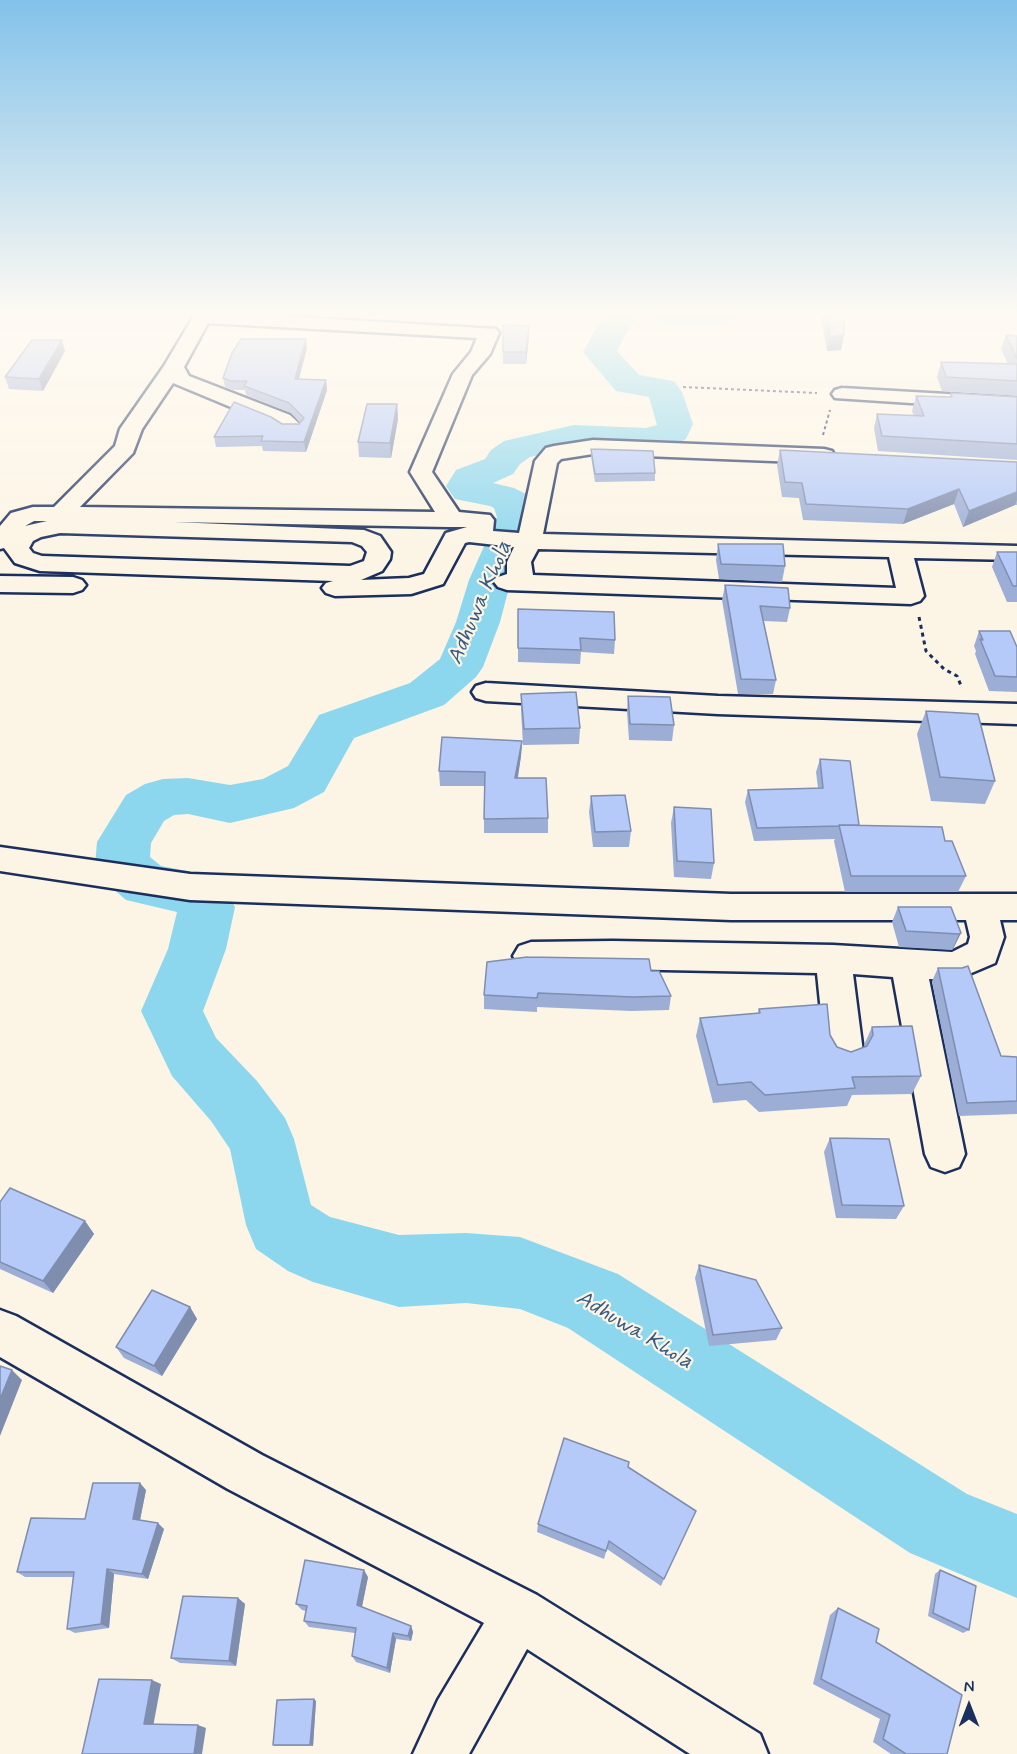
<!DOCTYPE html>
<style>
body{margin:0}
#map{position:relative;width:1017px;height:1754px;overflow:hidden;background:#fcf5e5;font-family:Mynerve,sans-serif}
canvas{display:block}
.north{position:absolute;left:939px;top:1676px;width:60px;height:60px;-webkit-text-stroke:4px #fcf5e5;paint-order:stroke;rotate:0deg;font-size:16px;font-weight:700;line-height:24px;text-align:center;color:#1b2f5e}
.north::after{content:'';display:block;margin:auto;width:21px;height:27px;background:#1b2f5e;clip-path:polygon(50% 0,100% 100%,50% 72%,0 100%)}
</style>
<div id="map">
<canvas width="1017" height="1754"></canvas>
<div class="north">N</div>
</div>
<script>
const ctx = document.querySelector('canvas').getContext('2d');
ctx.lineJoin = 'round';
function toPath(rows) {
  const path = new Path2D();
  for (const r of rows) {
    path.moveTo(r[0], r[1]);
    for (let i = 2; i < r.length; i += 2) path.lineTo(r[i], r[i + 1]);
  }
  return path;
}
function fill(path, color) {
  ctx.fillStyle = color;
  ctx.fill(path, 'evenodd');
}
function strokePath(path, color, width, dash) {
  ctx.strokeStyle = color;
  ctx.lineWidth = width;
  ctx.lineCap = dash ? 'butt' : 'round';
  ctx.setLineDash(dash || []);
  ctx.stroke(path);
}
function label(font, color, halo, rows, align = 'center') {
  ctx.font = font + ' Mynerve,sans-serif';
  ctx.lineWidth = 4.5;
  ctx.setLineDash([]);
  ctx.textBaseline = 'middle';
  ctx.strokeStyle = halo;
  ctx.fillStyle = color;
  for (const [text, x, y, turn = 0] of rows) {
    ctx.save();
    ctx.translate(x, y);
    ctx.rotate((+turn || 0) * Math.PI / 180);
    ctx.textAlign = isNaN(turn) ? turn : align;
    if (halo) ctx.strokeText(text, 0, 0);
    ctx.fillText(text, 0, 0);
    ctx.restore();
  }
}
fill(toPath([
 [608,314,641,314,626,333,617,351,639,375,673,381,677,385,682,392,693,424,686,439,677,444,646,450,574,447,530,457,520,464,513,474,493,483,514,488,526,494,537,517,511,580,500,622,483,667,476,677,444,705,354,738,324,792,294,808,230,823,188,814,174,815,164,821,151,843,150,857,161,866,198,873,218,879,235,907,226,949,203,1011,216,1038,257,1081,285,1118,294,1139,311,1205,330,1217,399,1235,466,1233,520,1237,618,1274,967,1494,1017,1514,1017,1598,910,1553,568,1328,520,1309,466,1303,399,1307,313,1282,288,1271,256,1249,246,1225,230,1149,211,1121,172,1076,141,1011,168,949,177,912,126,900,103,880,95,865,97,842,126,795,145,784,163,779,188,778,230,785,263,779,288,766,319,715,410,683,440,659,456,622,469,580,497,517,494,508,490,506,455,499,446,486,456,470,485,459,491,450,504,441,574,425,646,428,657,425,649,397,616,391,583,352,595,330,608,314],
 [651,314,740,314,735,321,724,323,667,323,656,321,651,314]
]), '#8dd7ee');
const minor = toPath([
 [195,314,249,314,496,329,499,333,490,354,472,375,432,472,459,512,490,515,494,520,493,531,519,533,535,461,546,448,554,446,593,440,824,449,832,451,835,456,832,461,824,463,593,454,561,459,557,463,543,534,1017,546,1017,560,914,558,924,596,920,601,911,604,507,590,498,587,494,582,498,577,507,574,507,562,514,547,469,542,465,543,443,584,411,594,335,596,326,593,322,588,326,583,333,581,40,571,15,563,4,548,0,549,0,526,11,513,33,507,54,507,115,446,120,429,164,366,195,314],
 [208,323,477,338,471,352,453,374,410,472,435,512,80,507,133,453,142,429,173,383,274,425,284,432,292,433,300,432,303,427,290,415,189,376,184,367,208,323],
 [34,521,47,521,25,526,34,521],
 [174,522,448,527,467,527,446,533,424,574,409,578,361,580,382,571,390,559,391,552,380,536,364,530,174,522],
 [60,533,352,542,362,546,367,552,364,561,350,566,42,556,33,553,29,548,33,541,41,537,60,533],
 [538,549,889,557,896,588,533,575,531,562,538,549],
 [842,388,1017,398,1017,410,835,398,832,394,835,390,842,388],
 [0,576,73,577,82,580,86,585,82,590,73,593,0,592,0,576],
 [486,683,718,696,1017,704,1017,724,718,714,486,701,476,698,472,692,476,686,486,683],
 [0,847,190,874,731,894,1017,894,1017,920,1000,920,1004,937,995,963,955,980,929,979,965,1154,959,1167,945,1172,931,1167,925,1154,893,977,853,974,863,1052,857,1063,844,1068,831,1063,825,1052,817,973,613,969,531,970,519,966,513,956,519,946,531,942,613,941,833,945,952,952,968,944,970,937,966,920,731,920,190,900,0,871,0,847],
 [0,1310,16,1316,262,1455,537,1595,760,1734,768,1754,690,1754,527,1649,469,1754,413,1754,438,1700,484,1623,228,1489,0,1357,0,1310]
]);
strokePath(minor, '#1b2f5e', 5);
strokePath(toPath([
 [683,387,817,393],
 [823,435,830,410]
]), '#1b2f5e', 2, [3, 3]);
strokePath(toPath([
 [919,617,926,651,944,669,957,676,962,688]
]), '#1b2f5e', 3, [4, 4]);
fill(minor, '#fcf5e5');
fill(toPath([
 [820,314,844,314,844,335,841,350,827,351],
 [503,325,529,337,526,364,503,364],
 [1006,335,1017,336,1017,396,942,391,937,377,941,362,1008,364,1001,349],
 [307,348,299,379,326,380,327,390,306,452,263,451,262,446,216,447,214,437,282,424,299,424,300,423,291,413,246,395,245,390,233,390,225,387,223,378],
 [65,351,43,391,9,389,5,377],
 [951,393,1017,397,1017,460,878,451,874,428,877,414,914,416,912,411,916,396,950,397],
 [397,404,398,419,391,458,359,457,358,442],
 [591,449,655,473,655,481,595,482,591,457],
 [780,450,1017,462,1017,505,1015,505,963,527,954,504,903,524,803,520,799,498,782,497,777,465],
 [718,544,785,566,782,582,719,579,716,560],
 [997,552,1017,552,1017,602,1007,602,992,567],
 [725,585,790,608,787,622,763,621,776,680,773,694,738,694,722,600],
 [518,609,615,640,614,654,581,652,580,664,518,662],
 [979,631,1017,647,1017,692,989,691,975,654,976,651,974,646],
 [521,694,580,728,579,744,523,745,521,710],
 [628,696,674,725,672,741,629,740,627,712],
 [926,711,995,781,985,804,931,801,917,734],
 [522,741,521,756,518,778,548,818,548,833,484,833,484,786,440,786,439,771],
 [820,759,859,825,945,841,966,876,958,892,845,892,834,841,835,839,754,841,745,802,748,790,818,788,816,772],
 [591,796,631,831,629,847,593,847,589,812],
 [674,807,714,863,711,879,674,877,671,823],
 [898,907,961,933,953,949,952,950,899,947,892,922],
 [938,968,1001,1056,1017,1057,1017,1114,959,1116,932,981],
 [651,971,671,996,669,1010,631,1011,537,1007,537,1012,484,1009,484,995],
 [759,1009,830,1035,837,1047,851,1052,865,1047,864,1045,872,1027,921,1076,912,1094,852,1095,847,1106,759,1112,746,1100,713,1103,696,1036,700,1018,758,1013],
 [830,1138,904,1206,896,1219,836,1218,824,1152],
 [0,1202,85,1221,94,1234,53,1293,0,1269],
 [699,1265,782,1328,776,1340,709,1346,695,1278],
 [190,1307,197,1319,162,1376,124,1358,116,1347],
 [628,1467,664,1579,661,1586,607,1549,604,1559,537,1532,538,1524],
 [146,1490,140,1520,164,1529,148,1579,114,1574,109,1628,75,1633,67,1629,73,1577,25,1577,17,1572,85,1519],
 [940,1570,969,1630,963,1633,928,1616,935,1574],
 [368,1577,362,1607,411,1626,413,1632,411,1641,396,1639,390,1673,356,1662,352,1656,355,1633,309,1627,304,1621,306,1611,302,1610,296,1604],
 [238,1598,245,1604,236,1666,180,1663,171,1658],
 [838,1608,876,1642,947,1754,891,1754,873,1742,880,1719,813,1684,830,1615],
 [316,1701,313,1746,276,1746,273,1745]
]), '#9caed6');
fill(toPath([
 [529,326,529,337,526,364,526,352],
 [844,335,841,350,827,351,830,337],
 [306,339,307,348,296,389,295,379],
 [62,340,65,351,43,391,39,379],
 [326,380,327,390,306,452,304,442],
 [397,404,398,419,391,458,390,443],
 [959,489,954,504,903,524,908,509],
 [1017,492,1017,500,1015,505,963,527,969,511],
 [522,741,521,756,515,793,515,778],
 [961,933,953,949,952,950,959,934],
 [85,1221,94,1234,53,1293,43,1281],
 [190,1307,197,1319,162,1376,154,1366],
 [12,1370,22,1380,0,1436,0,1399],
 [140,1483,146,1490,139,1525,133,1519],
 [158,1523,164,1529,148,1579,142,1574],
 [107,1569,114,1574,109,1628,101,1624],
 [364,1570,368,1577,361,1611,357,1605],
 [238,1598,245,1604,236,1666,229,1661],
 [411,1626,413,1632,411,1641,408,1636],
 [393,1633,396,1639,390,1673,387,1668],
 [152,1680,161,1684,153,1727,144,1724],
 [314,1699,316,1701,313,1746,310,1745],
 [198,1725,206,1728,202,1754,194,1754]
]), '#7f8dae');
const building = toPath([
 [826,314,844,314,844,335,830,337,826,314],
 [503,325,529,326,526,352,503,352,503,325],
 [1006,335,1017,336,1017,359,1006,335],
 [241,339,306,339,295,379,326,380,304,442,261,441,263,436,214,437,234,402,271,417,282,424,299,424,304,418,289,403,244,386,247,381,231,381,223,378,232,353,241,339],
 [32,340,62,340,39,379,5,377,32,340],
 [941,362,1017,364,1017,381,946,377,941,362],
 [951,393,1017,397,1017,444,882,436,877,414,924,416,916,396,952,397,951,393],
 [367,404,397,404,390,443,358,442,367,404],
 [591,449,653,451,655,473,595,474,591,449],
 [780,450,1017,462,1017,492,969,511,959,489,908,509,806,504,802,483,785,482,780,450],
 [718,544,783,544,785,566,721,564,718,544],
 [997,552,1017,552,1017,586,1013,586,997,552],
 [725,585,788,588,790,608,760,606,776,680,741,679,725,585],
 [518,609,614,612,615,640,580,638,581,650,518,648,518,609],
 [979,631,1010,631,1017,647,1017,677,995,676,980,639,983,640,979,631],
 [576,692,580,728,524,729,521,694,576,692],
 [628,696,670,697,674,725,630,724,628,696],
 [926,711,978,714,995,781,940,777,926,711],
 [442,737,522,741,515,778,546,778,548,818,484,819,485,772,439,771,442,737],
 [820,759,850,761,859,825,839,825,839,826,757,828,748,790,823,788,820,759],
 [625,795,631,831,595,832,591,796,625,795],
 [674,807,711,809,714,863,677,861,674,807],
 [839,825,942,827,945,841,952,841,966,876,851,876,839,825],
 [898,907,951,907,961,933,959,934,906,931,898,907],
 [527,957,649,959,651,971,659,971,671,996,633,997,538,993,537,998,484,995,487,962,527,957],
 [968,966,1001,1056,1017,1057,1017,1101,967,1103,938,968,962,968,968,966],
 [827,1004,830,1035,837,1047,851,1052,867,1046,873,1035,872,1027,912,1026,921,1076,852,1077,855,1088,765,1095,751,1082,718,1085,700,1018,760,1013,759,1009,827,1004],
 [830,1138,889,1139,904,1206,842,1205,830,1138],
 [10,1188,85,1221,43,1281,0,1262,0,1202,10,1188],
 [699,1265,756,1280,782,1328,713,1335,699,1265],
 [152,1290,190,1307,154,1366,116,1347,152,1290],
 [0,1366,12,1370,0,1399,0,1366],
 [564,1438,629,1462,628,1467,696,1511,664,1579,609,1541,606,1551,538,1524,564,1438],
 [93,1483,140,1483,133,1519,158,1523,142,1574,107,1569,101,1624,67,1629,74,1572,17,1572,31,1518,85,1519,93,1483],
 [305,1560,364,1570,357,1605,411,1626,408,1636,393,1633,387,1668,352,1656,356,1628,304,1621,307,1606,296,1604,305,1560],
 [940,1570,976,1586,969,1630,933,1613,940,1570],
 [183,1596,238,1598,229,1661,171,1658,183,1596],
 [838,1608,879,1629,876,1642,962,1695,947,1754,906,1754,883,1739,890,1715,821,1679,838,1608],
 [99,1679,152,1680,144,1724,198,1725,194,1754,82,1754,99,1679],
 [314,1699,310,1745,273,1745,277,1700,314,1699]
]);
fill(building, '#b5caf9');
strokePath(building, '#7f8dae', 1.5);
const sky = ctx.createLinearGradient(0, 0, 0, 560);
sky.addColorStop(0, '#83c2ea');
sky.addColorStop(0.56, '#fefaf3');
sky.addColorStop(1, '#fefaf300');
ctx.fillStyle = sky;
ctx.fillRect(0, 0, 1017, 560);
label('italic 22px', '#385982', '#fcf5e5', [
 ["Adhuwa Khola",481,603,-67],
 ["Adhuwa Khola",634,1331,31]
]);
</script>
